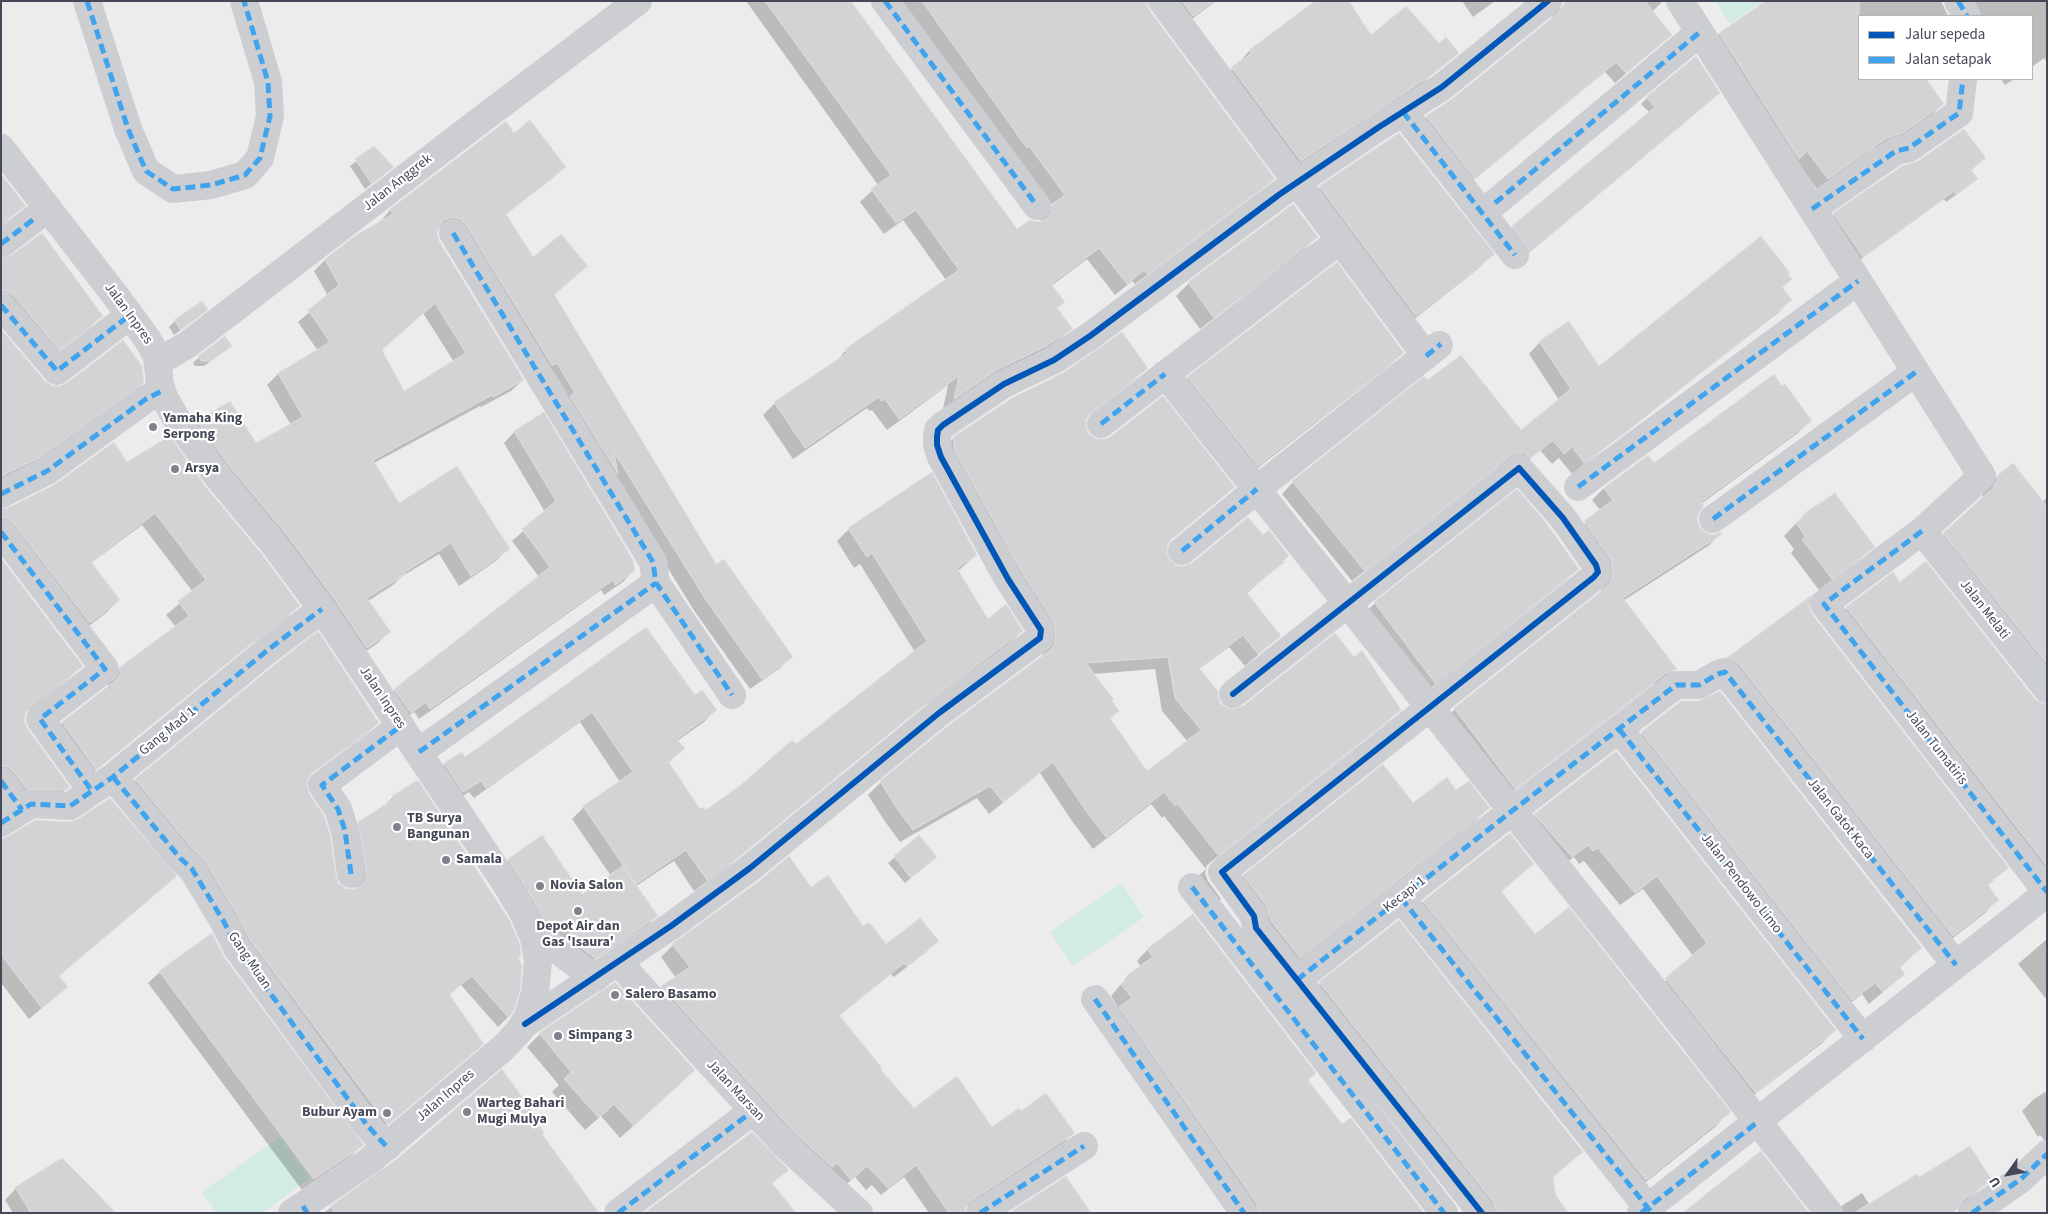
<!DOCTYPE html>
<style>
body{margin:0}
#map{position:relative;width:2048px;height:1214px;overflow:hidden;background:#edecec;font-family:"Source Sans 3",sans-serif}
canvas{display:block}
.frame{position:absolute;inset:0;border:2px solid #454957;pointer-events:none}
.legend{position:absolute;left:1858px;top:15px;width:175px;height:65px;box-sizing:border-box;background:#fff;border:1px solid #b5b6bc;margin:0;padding:6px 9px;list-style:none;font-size:15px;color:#454957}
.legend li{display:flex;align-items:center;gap:10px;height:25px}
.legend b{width:25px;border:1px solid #b5b6bc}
.north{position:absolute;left:1983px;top:1149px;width:50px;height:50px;-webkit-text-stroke:4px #fff;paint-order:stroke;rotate:238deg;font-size:14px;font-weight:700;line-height:20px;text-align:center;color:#454957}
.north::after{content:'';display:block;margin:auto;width:18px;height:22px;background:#454957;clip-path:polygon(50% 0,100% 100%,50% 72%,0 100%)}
</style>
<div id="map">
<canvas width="2048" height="1214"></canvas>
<div class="frame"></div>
<ul class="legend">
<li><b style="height:6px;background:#0057b8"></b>Jalur sepeda</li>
<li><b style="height:6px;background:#3fa4ed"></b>Jalan setapak</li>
</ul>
<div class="north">U</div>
</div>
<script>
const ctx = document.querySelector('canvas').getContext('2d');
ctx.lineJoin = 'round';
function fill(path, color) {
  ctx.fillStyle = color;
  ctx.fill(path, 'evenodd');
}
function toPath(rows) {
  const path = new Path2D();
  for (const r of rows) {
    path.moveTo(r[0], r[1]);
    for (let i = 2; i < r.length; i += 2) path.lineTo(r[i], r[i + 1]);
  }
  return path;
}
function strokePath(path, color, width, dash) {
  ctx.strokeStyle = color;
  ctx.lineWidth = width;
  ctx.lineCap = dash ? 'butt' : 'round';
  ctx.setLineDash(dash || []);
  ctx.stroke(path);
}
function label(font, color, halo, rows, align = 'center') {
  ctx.font = font + ' "Source Sans 3",sans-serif';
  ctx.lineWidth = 4.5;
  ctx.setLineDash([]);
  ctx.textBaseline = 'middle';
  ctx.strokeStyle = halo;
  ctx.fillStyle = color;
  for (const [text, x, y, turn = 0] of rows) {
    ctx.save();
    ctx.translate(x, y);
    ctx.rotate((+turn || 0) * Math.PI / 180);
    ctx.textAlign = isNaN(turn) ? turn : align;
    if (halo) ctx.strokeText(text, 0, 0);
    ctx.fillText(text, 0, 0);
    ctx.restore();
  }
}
fill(toPath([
 [1715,1,1764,1,1730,24],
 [1121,883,1144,917,1073,966,1050,932],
 [280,1137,310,1178,262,1213,217,1213,202,1192]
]), '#d2ebe4');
fill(toPath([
 [746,1,845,1,1016,231,1040,222,1041,217,1053,206,899,1,1010,1,1148,11,1273,179,1261,190,1135,284,1132,281,1115,295,1087,259,1051,286,1063,302,1056,309,1071,329,1059,340,1033,358,943,409,948,385,887,430,872,410,869,411,867,408,793,459,763,415,775,403,835,363,846,350,946,280,903,220,884,234,860,202,878,185],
 [1160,1,1216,1,1181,27],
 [1462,1,1495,1,1473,17],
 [1568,1,1663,1,1652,12,1671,35,1615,83,1605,72,1464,188,1416,127,1427,117,1453,100,1550,21,1552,16],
 [1768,1,1941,1,1948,16,1859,16,1859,79,1924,79,1943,104,1932,115,1890,144,1875,148,1817,189,1709,44,1719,34],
 [1958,1,2047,1,2047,62,2044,58,2032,67,2032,16,1967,16],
 [1370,37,1438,44,1457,53,1419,86,1288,173,1219,80,1238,64,1249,51],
 [2001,79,2014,79,2005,85],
 [1647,98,1712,99,1524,257,1507,233,1650,113,1641,104],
 [506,123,514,134,564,167,553,178,505,215,532,259,587,266,553,296,716,566,791,656,780,668,750,689,695,612,612,478,441,228,437,229,436,233,438,241,523,380,511,391,481,407,480,406,374,463,399,504,508,549,497,560,459,586,439,554,401,577,393,585,368,601,389,632,378,643,355,659,186,433,197,422,255,445,291,425,267,385,278,374,318,351,298,322,328,296,314,271,325,260,357,236,380,222,390,210],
 [423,313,454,362,403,393,381,350],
 [374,147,386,173,365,189,350,166],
 [1984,158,1971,171,1976,178,1966,188,1946,202,1944,199,1853,265,1825,224,1834,214],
 [1,176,24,206,1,226],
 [1320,187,1493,254,1480,267,1403,328,1307,200],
 [1316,237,1304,250,1200,329,1176,296,1189,283],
 [1,260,101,316,89,328,46,361,1,308],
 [1787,274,1791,279,1781,289,1790,300,1779,312,1572,474,1559,458,1552,464,1540,450,1518,469,1503,464,1497,467,1352,581,1282,494,1293,482,1427,382,1521,432,1559,400,1529,354,1540,342,1599,368],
 [200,316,174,335,169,327,175,321],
 [1,331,44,382,52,387,143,382,130,395,25,470,1,482],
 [231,346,204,366,195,366,193,363,199,357],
 [1402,353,1390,365,1245,478,1176,391,1188,378],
 [1147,368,1134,380,1085,418,1084,427,1087,434,1095,440,1233,487,1166,544,1165,553,1169,561,1177,567,1283,562,1246,594,1280,636,1245,666,1229,647,1199,669,1219,704,1226,709,1233,711,1353,658,1400,710,1387,722,1207,865,1205,873,1208,881,1221,899,1216,904,1194,880,1206,869,1164,816,1162,818,1151,804,1093,849,1072,821,1040,773,989,814,977,798,900,842,884,820,868,795,881,782,1040,659,1043,654,1044,645,941,451,954,438],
 [1155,669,1162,711,1188,742,1147,773,1109,718,1111,701,1093,674],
 [1782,387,1810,421,1798,433,1701,504,1696,520,1699,528,1707,535,1714,536,1720,534,1708,546,1623,601,1675,669,1663,681,1653,684,1502,800,1443,721,1455,709,1599,595,1602,588,1573,534,1601,511,1592,500,1604,488,1654,465],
 [543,414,634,570,623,582,604,595,601,590,419,719,414,712,399,723,384,701,395,690,539,577,512,541,545,512,504,443,514,432],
 [126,463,204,487,299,606,286,618,245,649,83,781,50,736,62,723,108,688,108,680,121,668,176,627,166,615,193,592,142,525,91,563,119,600,106,613,77,635,1,535,1,510],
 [931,474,976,555,958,571,988,621,1022,631,1010,643,916,712,727,867,694,891,674,861,636,886,656,916,649,924,586,965,551,939,501,868,509,860,582,896,611,876,572,819,584,807,620,782,580,722,474,798,469,792,451,803,433,776,445,764,462,754,465,759,646,628,695,696,715,710,704,722,677,741,683,749,668,763,700,811,706,811,795,746,915,652,860,564,854,568,837,541,849,529],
 [1998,476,2042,502,2047,498,2047,694,1931,547,1981,499,1985,489],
 [1835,495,1873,547,1860,559,1819,590,1791,553,1794,549,1784,536,1806,513],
 [1,560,82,666,69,678,25,713,23,720,26,729,68,787,56,799,1,786],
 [1578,568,1565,581,1422,695,1362,616,1375,603],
 [1900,583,2040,704,2047,865,2032,877,1834,621,1847,608],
 [1809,599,1807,606,1811,614,2007,868,1987,886,1997,900,1985,913,1940,948,1717,670,1729,658],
 [378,723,367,733,306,778,305,787,337,884,344,889,356,890,356,883,348,834,359,823,383,807,393,797,517,959,508,1017,498,1027,461,985,448,996,472,1054,377,1134,125,791,136,780],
 [1642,733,1921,948,1899,968,1904,974,1869,1004,1862,994,1839,1012,1629,745],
 [1616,752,1835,1030,1821,1044,1741,1105,1652,993,1693,956,1643,889,1620,905,1584,861,1579,864,1574,857,1557,870,1521,828,1535,815],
 [1455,792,1488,808,1476,821,1287,970,1232,888,1244,876,1413,805],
 [919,837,929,863,905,883,888,863],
 [1,840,175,876,58,977,66,987,29,1019,1,983],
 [1533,864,1500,893,1535,936,1729,1112,1715,1127,1631,1194,1410,916,1424,902],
 [811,889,886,946,937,941,925,953,894,977,891,974,839,1016,879,1070,913,1109,992,1129,1073,1133,1061,1146,964,1208,963,1213,929,1213,904,1177,881,1195,872,1185,866,1190,855,1177,838,1191,650,999,662,987,676,978,661,957,673,945],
 [1398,922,1582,1152,1552,1178,1554,1196,1567,1213,1479,1213,1307,996,1320,983],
 [2047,939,2047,1000,2018,964],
 [1148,949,1307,1081,1341,1126,1422,1213,1243,1213,1109,1019,1119,1009,1111,996,1128,976,1141,967,1137,961],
 [223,958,362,1145,351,1156,302,1190,148,983,160,972],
 [615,984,681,1083,620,1138,601,1116,585,1130,552,1092,559,1085,527,1047,540,1034],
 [2047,1091,2047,1144,2040,1135,2038,1137,2022,1111,2034,1099],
 [532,1118,541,1134,598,1213,323,1213,378,1175],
 [1919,1179,1990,1180,1952,1213,1835,1213,1843,1205,1862,1193,1869,1204],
 [16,1188,114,1213,13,1213,5,1200]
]), '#0003');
const building = toPath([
 [765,1,851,1,1017,229,1030,220,1038,222,1046,219,1051,213,1052,204,1065,195,1029,146,1027,148,922,1,1147,1,1149,10,1275,179,1147,274,1144,270,1127,284,1099,248,1051,284,1065,302,1057,308,1073,329,1046,346,997,370,954,399,959,376,899,419,885,399,881,401,879,397,805,448,774,402,847,353,845,349,959,270,916,210,896,223,871,189,891,175,765,1],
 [1182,1,1214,1,1193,16,1182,1],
 [1315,1,1349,1,1371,35,1406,6,1439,43,1446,37,1459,53,1433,74,1301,161,1231,67,1251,54,1249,50,1315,1],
 [1566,1,1645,1,1672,35,1626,73,1616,62,1475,179,1426,116,1452,99,1558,13,1566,1],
 [1766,1,1859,1,1859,79,1926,79,1944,104,1903,133,1887,138,1828,179,1807,151,1799,159,1719,33,1766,1],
 [1696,56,1720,93,1530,252,1512,226,1655,107,1646,97,1696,56],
 [530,120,566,167,506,214,533,257,561,234,588,266,554,294,716,564,724,559,793,657,762,679,706,600,614,452,618,474,570,396,575,393,557,363,552,365,466,225,460,219,452,217,444,220,439,226,437,234,439,241,524,380,493,397,492,395,373,460,399,503,457,466,510,549,471,576,451,543,405,572,406,574,367,598,391,632,367,648,335,600,286,534,230,467,197,421,230,401,256,443,303,417,278,373,330,342,308,310,339,285,325,259,356,235,393,214,390,209,506,121,514,133,530,120],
 [435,303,466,353,404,391,382,350,435,303],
 [1964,129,1986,158,1971,170,1978,179,1956,194,1954,191,1863,257,1833,213,1902,166,1918,161,1964,129],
 [1399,133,1495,254,1416,316,1319,186,1399,133],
 [374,146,394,167,372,184,355,159,374,146],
 [1,174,26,206,1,224,1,174],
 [1293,204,1318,237,1214,318,1188,282,1293,204],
 [42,233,103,316,59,350,13,295,7,291,1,290,1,259,10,256,42,233],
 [1761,236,1790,273,1788,274,1792,279,1782,287,1792,300,1629,430,1584,463,1572,447,1564,454,1553,440,1531,458,1524,453,1516,453,1510,456,1364,570,1292,481,1424,376,1427,380,1461,355,1521,430,1571,389,1539,341,1569,321,1599,366,1761,236],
 [1337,262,1404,353,1258,466,1187,377,1337,262],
 [202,301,208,310,181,330,174,320,202,301],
 [1,329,45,381,52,386,60,386,67,383,123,340,142,366,144,383,39,458,1,476,1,329],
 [1122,332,1148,368,1091,412,1086,419,1086,427,1088,433,1096,439,1104,439,1110,437,1163,396,1235,487,1172,539,1168,545,1167,553,1170,560,1177,566,1184,566,1192,563,1248,517,1263,535,1269,530,1289,556,1283,561,1285,562,1246,592,1281,636,1258,654,1243,635,1199,668,1218,691,1218,697,1220,703,1227,708,1233,709,1243,706,1335,633,1354,657,1362,650,1401,710,1218,855,1178,804,1175,806,1164,792,1106,837,1084,808,1053,762,1003,802,990,786,913,830,896,807,880,781,949,725,1049,651,1054,646,1056,632,1054,622,1021,571,955,451,953,437,1012,398,1063,373,1122,332],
 [1168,657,1175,698,1201,730,1147,771,1110,718,1119,711,1112,701,1114,700,1086,663,1168,657],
 [225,336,232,346,211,361,201,361,198,356,225,336],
 [1774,374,1782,386,1785,384,1812,421,1701,502,1704,506,1699,513,1697,520,1700,528,1707,533,1714,535,1721,532,1722,534,1623,598,1677,669,1666,673,1515,789,1454,708,1604,589,1610,582,1613,575,1611,560,1584,521,1613,500,1604,488,1648,455,1654,463,1774,374],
 [544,412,633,560,635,571,615,585,613,580,430,709,426,702,411,713,394,689,550,567,522,529,556,501,514,431,544,412],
 [170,436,205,486,261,553,300,606,259,637,96,770,62,722,115,681,120,675,120,667,189,616,178,601,206,580,155,513,91,562,120,600,90,623,13,523,7,518,1,517,1,509,8,508,54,485,114,442,127,462,170,436],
 [2013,463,2047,506,2047,664,1943,533,1993,488,1997,481,1998,475,2013,463],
 [932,472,977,555,957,568,988,619,1006,604,1023,631,929,701,740,856,707,880,686,850,636,884,583,806,633,772,592,712,486,788,481,781,463,792,444,763,462,752,465,757,646,627,695,695,702,690,717,710,677,739,685,749,668,761,700,809,704,807,706,810,742,784,792,740,796,744,927,641,872,553,867,557,848,528,932,472],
 [1517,489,1544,520,1579,569,1435,683,1374,602,1517,489],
 [1835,493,1875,547,1832,579,1802,539,1806,537,1796,523,1807,514,1806,512,1835,493],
 [1,558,83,666,30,707,26,712,24,720,27,728,70,787,66,790,27,790,13,771,8,767,1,766,1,558],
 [1926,561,2035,699,2041,703,2047,704,2047,866,1846,607,1893,572,1900,582,1926,561],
 [1812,595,1809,606,1812,614,2009,868,1987,884,1999,900,1953,936,1737,662,1728,657,1812,595],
 [318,631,379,723,313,772,308,779,307,787,309,793,324,816,330,834,336,876,338,883,346,889,354,889,361,886,366,879,366,872,358,822,394,799,392,796,418,780,510,921,520,945,521,956,518,958,522,965,520,990,514,1010,509,1018,472,976,449,994,484,1044,388,1125,250,940,237,914,205,861,191,847,135,779,279,661,318,631],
 [1720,691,1922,948,1899,966,1905,974,1883,992,1875,983,1852,1000,1641,732,1681,701,1699,701,1720,691],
 [1616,751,1836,1030,1756,1093,1665,978,1707,943,1657,876,1635,893,1598,848,1593,851,1588,845,1572,857,1534,814,1616,751],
 [1383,764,1413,803,1447,777,1456,790,1469,781,1490,808,1300,958,1271,921,1267,907,1243,875,1383,764],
 [110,798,177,876,59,976,68,987,42,1008,1,955,1,839,9,836,35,820,69,822,78,819,110,798],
 [1510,833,1534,864,1501,891,1535,934,1569,907,1731,1112,1646,1180,1423,901,1510,833],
 [542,835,582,894,623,866,658,916,595,958,580,947,567,928,559,932,543,920,537,906,508,859,542,835],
 [919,835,937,857,911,878,894,856,919,835],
 [789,856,811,887,828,875,863,926,869,922,886,944,920,918,939,941,907,966,904,963,839,1015,882,1068,881,1070,914,1108,957,1076,992,1127,1019,1108,1021,1111,1046,1093,1075,1133,972,1200,966,1205,965,1213,949,1213,916,1165,888,1188,867,1166,851,1180,837,1163,832,1167,795,1133,661,986,690,967,672,944,759,881,789,856],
 [1193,914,1316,1073,1308,1080,1342,1124,1351,1118,1424,1213,1259,1213,1257,1204,1119,1007,1132,998,1121,984,1129,978,1127,975,1153,957,1147,949,1193,914],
 [1399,920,1583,1152,1553,1176,1556,1196,1569,1213,1497,1213,1494,1203,1319,982,1399,920],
 [212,933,224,957,364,1145,314,1179,159,971,212,933],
 [615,982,695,1070,634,1126,614,1104,599,1118,564,1079,571,1072,539,1033,615,982],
 [502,1069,535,1115,533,1118,544,1132,542,1134,599,1213,335,1213,330,1206,397,1159,502,1069],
 [752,1132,789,1170,772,1183,796,1213,644,1213,752,1132],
 [1970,1146,1992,1180,1963,1200,1957,1210,1952,1213,1854,1213,1917,1174,1919,1177,1970,1146],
 [1761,1151,1809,1213,1683,1213,1716,1186,1761,1151],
 [62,1158,93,1189,116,1213,31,1213,15,1187,62,1158],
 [1066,1176,1091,1213,1009,1213,1066,1176]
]);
fill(building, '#d3d3d5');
strokePath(building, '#dededf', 1);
strokePath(toPath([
 [87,1,128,129,146,171,173,189,211,185,245,175,260,158,270,116,268,82,244,1],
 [885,1,1037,206],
 [1162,1,1426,356],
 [1680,1,1982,476,1922,531,1824,604,2047,892],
 [1958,1,1967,16],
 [1403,112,1515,255],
 [1,148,115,295,148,340,157,357,160,385,164,397,177,420,218,477,273,543,322,609,504,881,524,914,535,941,538,961,535,993,528,1017,519,1031,503,1048,369,1161,292,1213],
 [1495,203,1700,32],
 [1812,209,1896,151,1909,148,1959,113,1963,79],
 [453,233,653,562,656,583,732,695],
 [1,244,34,219],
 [1,305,57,371,130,315],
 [158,362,187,345,465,132,638,1],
 [1165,374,1691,1036,1829,1213],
 [1101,424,1340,240],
 [1578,487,1858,281],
 [1,494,47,471,146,399,162,391],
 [1713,519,1916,372],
 [1922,531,2047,689],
 [1,532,105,669,40,719,92,791],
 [1182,551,1266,482,1439,345],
 [1233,694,1519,468,1563,518,1596,565,1598,572,1594,577,1222,872,1254,916,1256,928,1482,1213],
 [1619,729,1863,1039],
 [419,752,656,583],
 [113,777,180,858,192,869,224,922,237,948,367,1125,387,1147],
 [1,781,22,810],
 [1,823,31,804,70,806,113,777,269,649,322,609],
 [351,874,345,831,338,809,322,785,401,726],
 [1192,887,1444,1213],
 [1401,898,1652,1213],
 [533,932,595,978],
 [618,962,784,1144,859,1213],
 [1297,980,1512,811,1676,685,1699,685,1718,674,1725,672,1956,965],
 [1095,999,1244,1213],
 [525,1024,671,926,750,868,939,713,1040,638,1041,630,1008,579,941,457,937,445,937,437,938,430,943,425,1004,384,1054,360,1090,336,1280,194,1379,127,1442,87,1548,1],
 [618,1213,753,1111],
 [980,1213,1084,1146],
 [1641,1213,2047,893],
 [1972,1213,2021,1179,2047,1154]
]), '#cdced2', 28);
strokePath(toPath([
 [87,1,128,129,146,171,173,189,211,185,245,175,260,158,270,116,268,82,244,1],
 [885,1,1037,206],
 [1958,1,1967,16],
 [1403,112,1515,255],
 [1495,203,1700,32],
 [1812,209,1896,151,1909,148,1959,113,1963,79],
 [453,233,653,562,656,583,732,695],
 [1,244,34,219],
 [1,305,57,371,130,315],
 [1426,356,1441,344],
 [1101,424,1165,374],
 [1578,487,1858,281],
 [1,494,47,471,146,399,162,391],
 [1713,519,1916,372],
 [1922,531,1824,604,2047,892],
 [1,532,105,669,40,719,92,791],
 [1182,551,1257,489],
 [1619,729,1863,1039],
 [419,752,656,583],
 [113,777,180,858,192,869,224,922,237,948,367,1125,387,1147],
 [1,781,22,810],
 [1,823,31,804,70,806,113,777,269,649,322,609],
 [351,874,345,831,338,809,322,785,401,726],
 [1192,887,1444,1213],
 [1401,898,1652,1213],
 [1297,980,1512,811,1676,685,1699,685,1718,674,1725,672,1956,965],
 [1095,999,1244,1213],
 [303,1206,307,1213],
 [618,1213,753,1111],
 [980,1213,1084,1146],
 [1641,1213,1759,1121],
 [1972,1213,2021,1179,2047,1154]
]), '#3fa4ed', 5, [10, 5]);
strokePath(toPath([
 [1233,694,1519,468,1563,518,1596,565,1598,572,1594,577,1222,872,1254,916,1256,928,1482,1213],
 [525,1024,671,926,750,868,939,713,1040,638,1041,630,1008,579,941,457,937,445,937,437,938,430,943,425,1004,384,1054,360,1090,336,1280,194,1379,127,1442,87,1548,1]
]), '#0057b8', 6);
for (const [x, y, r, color] of [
 [153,427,5,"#80828b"],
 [175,469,5,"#80828b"],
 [397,827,5,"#80828b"],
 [446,860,5,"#80828b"],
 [540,886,5,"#80828b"],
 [578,911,5,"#80828b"],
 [615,995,5,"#80828b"],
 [558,1036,5,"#80828b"],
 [467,1112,5,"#80828b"],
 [387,1113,5,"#80828b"]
]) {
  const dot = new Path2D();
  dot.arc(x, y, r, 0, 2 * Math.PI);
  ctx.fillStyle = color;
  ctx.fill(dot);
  strokePath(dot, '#fff', 2);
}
label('14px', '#454957', '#fff', [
 ["Jalan Anggrek",398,183,-38],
 ["Jalan Inpres",128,314,54],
 ["Jalan Melati",1984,610,52],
 ["Jalan Inpres",382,698,56],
 ["Gang Mad 1",168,732,-39],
 ["Jalan Tumatiris",1936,748,52],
 ["Jalan Gatot Kaca",1840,819,52],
 ["Jalan Pendowo Limo",1741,884,52],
 ["Kecapi 1",1405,895,-38],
 ["Gang Muan",249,961,56],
 ["Jalan Marsan",735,1091,47],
 ["Jalan Inpres",446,1096,-41]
]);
label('bold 14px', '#454957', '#fff', [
 ["Yamaha King",163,419],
 ["Serpong",163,435],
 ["Arsya",185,469],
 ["TB Surya",407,819],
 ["Bangunan",407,835],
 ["Samala",456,860],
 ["Novia Salon",550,886],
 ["Depot Air dan",578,927,"center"],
 ["Gas 'Isaura'",578,943,"center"],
 ["Salero Basamo",625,995],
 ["Simpang 3",568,1036],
 ["Warteg Bahari",477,1104],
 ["Mugi Mulya",477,1120],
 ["Bubur Ayam",377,1113,"right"]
], 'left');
</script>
